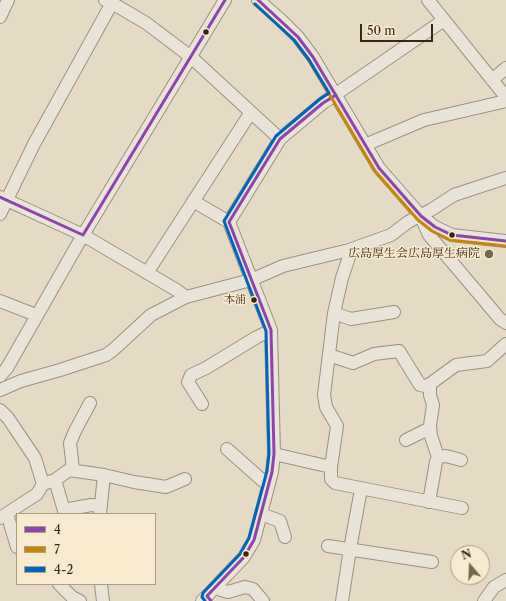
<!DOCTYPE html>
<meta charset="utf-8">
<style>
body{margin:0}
#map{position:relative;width:506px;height:601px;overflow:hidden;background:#e5dac3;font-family:"Libre Caslon Text",serif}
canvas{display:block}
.legend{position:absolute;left:16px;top:513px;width:140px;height:72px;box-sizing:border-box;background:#f8eace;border:1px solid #ac9c82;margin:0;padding:5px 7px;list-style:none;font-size:12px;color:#3b2711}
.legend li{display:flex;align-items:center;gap:8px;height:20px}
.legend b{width:20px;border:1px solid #ac9c82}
.north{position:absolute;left:450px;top:545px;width:40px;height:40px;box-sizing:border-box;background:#f8eace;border:1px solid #ac9c82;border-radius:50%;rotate:341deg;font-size:11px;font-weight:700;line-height:16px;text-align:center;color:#3b2711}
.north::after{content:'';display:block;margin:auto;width:14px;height:18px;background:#76664f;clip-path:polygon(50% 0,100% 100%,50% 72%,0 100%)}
.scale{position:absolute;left:360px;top:24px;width:73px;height:18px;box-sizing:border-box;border:2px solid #3b2711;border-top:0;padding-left:5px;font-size:12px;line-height:14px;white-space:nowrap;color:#3b2711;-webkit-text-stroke:3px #f8eace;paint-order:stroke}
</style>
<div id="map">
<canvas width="506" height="601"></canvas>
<ul class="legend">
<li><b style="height:5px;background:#8e44ad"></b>4</li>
<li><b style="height:5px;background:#c88604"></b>7</li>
<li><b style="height:5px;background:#0065bd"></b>4-2</li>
</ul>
<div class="north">N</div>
<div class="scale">50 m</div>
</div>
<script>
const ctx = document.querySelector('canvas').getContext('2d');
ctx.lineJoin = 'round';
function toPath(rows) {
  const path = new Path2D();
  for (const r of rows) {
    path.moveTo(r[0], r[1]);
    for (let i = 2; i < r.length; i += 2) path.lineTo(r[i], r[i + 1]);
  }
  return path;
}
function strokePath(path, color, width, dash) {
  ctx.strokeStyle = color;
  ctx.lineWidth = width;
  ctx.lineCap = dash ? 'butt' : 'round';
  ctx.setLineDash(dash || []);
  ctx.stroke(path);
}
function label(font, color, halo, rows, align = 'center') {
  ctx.font = font + ' "Libre Caslon Text","Noto Serif JP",serif';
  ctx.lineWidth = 3;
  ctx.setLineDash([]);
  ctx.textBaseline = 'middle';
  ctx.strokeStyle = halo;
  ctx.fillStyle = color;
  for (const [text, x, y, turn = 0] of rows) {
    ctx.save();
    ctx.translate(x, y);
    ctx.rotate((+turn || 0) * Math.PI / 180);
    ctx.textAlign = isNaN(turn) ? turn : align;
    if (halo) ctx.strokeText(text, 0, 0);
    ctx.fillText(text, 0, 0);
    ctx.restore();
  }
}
const minor = toPath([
 [105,0,112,3,146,23,191,57,280,139],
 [258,0,281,20,298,37,313,57,379,168,421,216,435,227,452,235,506,241],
 [428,0,506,97],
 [0,17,8,0],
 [492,80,506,68],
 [365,145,424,120,506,101],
 [0,197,83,235,178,291,186,297],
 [193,201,229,222],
 [0,214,34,144,112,3],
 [421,217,429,235,500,319,506,323],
 [147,273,251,112],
 [0,301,36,315],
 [334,313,351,319,394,312],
 [329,355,353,363,374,354,399,351,420,385,425,386,430,384],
 [0,376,7,368,83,235,225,0],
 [0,390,21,381,60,370,106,355,113,350,151,315,186,297,251,280,283,266,349,250,391,235,408,222,431,210,454,195,506,178],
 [202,404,188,382,191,375,206,368,257,337,271,330],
 [0,410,8,418,35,458,43,484,37,494,0,518],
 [406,440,430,428],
 [227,449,263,481,269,484],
 [274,454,331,467,337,426,326,407,324,395,334,313,342,278,349,257,349,250],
 [438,457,431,436,430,425,433,405,430,395,430,384,456,365,487,361,506,344],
 [331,467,331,479,335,483,462,508],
 [73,470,70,443,75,431,90,403],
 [55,480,65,514],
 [43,484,55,480,69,470,104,475,134,482,166,487,185,479],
 [429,502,436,462,438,457,446,456,461,460],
 [64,510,91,505,101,506],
 [7,514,17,547],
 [100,514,104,475],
 [261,514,280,521,285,537],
 [328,546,432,562],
 [59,584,72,597,80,601],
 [101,584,103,601],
 [216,587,221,590,228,592,245,587,253,589,263,601],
 [202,601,244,557,254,540,272,472,274,454,271,330,229,222,280,139,323,103,444,20],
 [342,601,350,549,361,489],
 [484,601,494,587,506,580]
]);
strokePath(minor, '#999080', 14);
strokePath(minor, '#e9e3d8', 12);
strokePath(toPath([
 [258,0,298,37,313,57,379,168,421,216,435,227,452,235,506,241],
 [0,197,83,235],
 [83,235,225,0],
 [211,601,207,596,244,557,254,540,272,472,274,454,271,330,229,222,280,139,323,103,336,95]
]), '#8e44ad', 3);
strokePath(toPath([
 [255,4,294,40,309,60,375,171,418,220,432,231,450,240,505,246]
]), '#c88604', 3);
strokePath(toPath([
 [205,601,202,597,203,593,240,554,249,538,267,471,269,454,266,331,224,221,276,136,320,99,329,93,309,60,294,40,255,4]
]), '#0065bd', 3);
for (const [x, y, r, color] of [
 [206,32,3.5,"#3b2711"],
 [452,235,3.5,"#3b2711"],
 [489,254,5,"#76664f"],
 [254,300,3.5,"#3b2711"],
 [246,554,3.5,"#3b2711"]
]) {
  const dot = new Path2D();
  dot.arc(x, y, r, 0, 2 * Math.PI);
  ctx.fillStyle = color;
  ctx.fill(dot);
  strokePath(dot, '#f8eace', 1.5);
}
label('11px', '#3b2711', '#f8eace', [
 ["本浦",246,300]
], 'right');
label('12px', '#3b2711', '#f8eace', [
 ["広島厚生会広島厚生病院",480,254]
], 'right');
</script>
